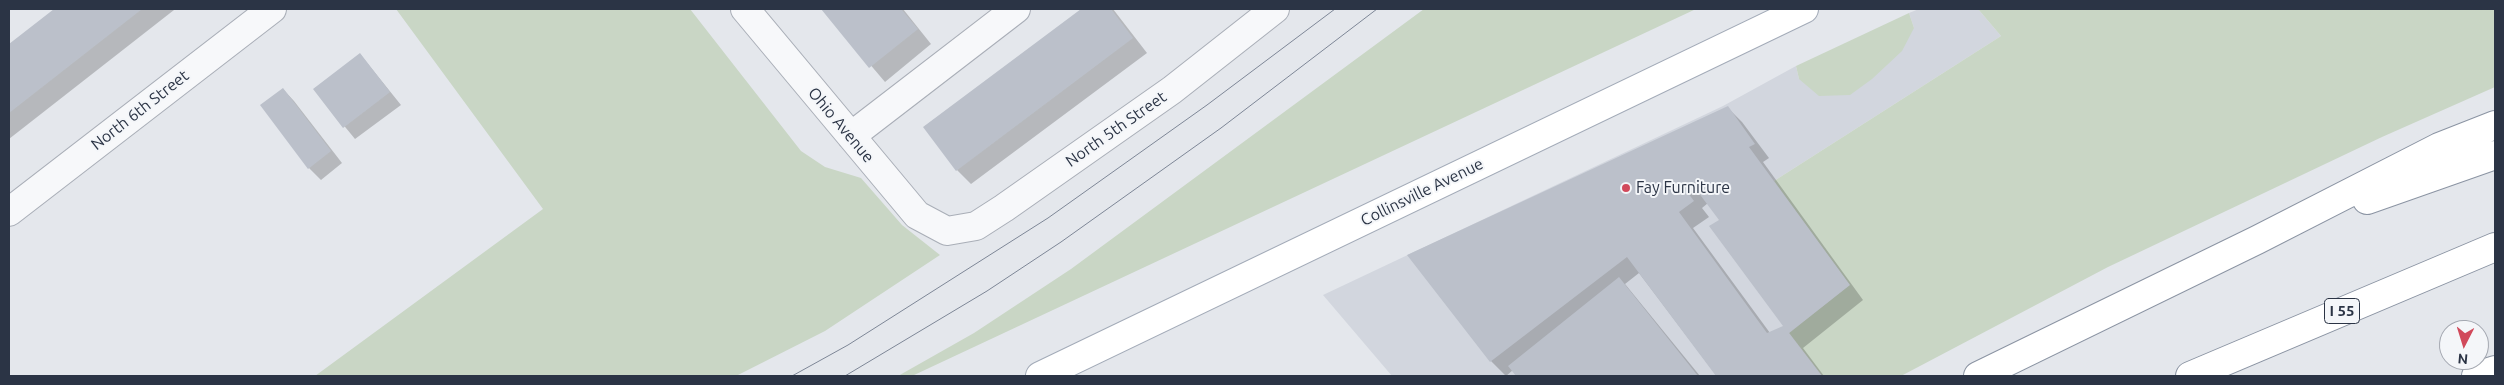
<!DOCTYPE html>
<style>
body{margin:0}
#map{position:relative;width:2504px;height:385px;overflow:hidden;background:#e4e7ec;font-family:Ubuntu,sans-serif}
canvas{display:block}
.frame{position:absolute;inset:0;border:10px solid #2b3445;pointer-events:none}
.north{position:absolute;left:2439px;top:320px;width:50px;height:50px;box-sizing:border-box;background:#f4f6f9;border:1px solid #a4a8b1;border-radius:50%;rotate:185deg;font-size:14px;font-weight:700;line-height:20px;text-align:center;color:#2b3445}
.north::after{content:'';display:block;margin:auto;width:18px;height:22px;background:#d1495b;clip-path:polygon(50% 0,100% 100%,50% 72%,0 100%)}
</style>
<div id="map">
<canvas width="2504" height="385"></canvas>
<div class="frame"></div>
<div class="north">N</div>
</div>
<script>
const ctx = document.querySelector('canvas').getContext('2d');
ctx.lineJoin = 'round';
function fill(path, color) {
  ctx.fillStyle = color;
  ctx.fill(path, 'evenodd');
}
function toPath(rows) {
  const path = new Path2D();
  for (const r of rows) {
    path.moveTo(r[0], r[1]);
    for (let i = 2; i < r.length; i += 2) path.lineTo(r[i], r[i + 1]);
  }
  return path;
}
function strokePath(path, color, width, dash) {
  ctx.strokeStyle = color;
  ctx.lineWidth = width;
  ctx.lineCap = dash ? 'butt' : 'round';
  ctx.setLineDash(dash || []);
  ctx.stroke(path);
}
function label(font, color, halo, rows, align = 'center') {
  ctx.font = font + ' Ubuntu,sans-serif';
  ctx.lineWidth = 4;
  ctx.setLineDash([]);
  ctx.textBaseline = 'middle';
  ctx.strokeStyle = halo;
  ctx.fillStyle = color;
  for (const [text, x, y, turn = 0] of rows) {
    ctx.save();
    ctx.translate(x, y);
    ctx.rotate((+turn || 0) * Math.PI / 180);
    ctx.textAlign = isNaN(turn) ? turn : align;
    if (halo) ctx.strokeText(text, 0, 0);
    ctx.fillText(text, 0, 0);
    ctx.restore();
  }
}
fill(toPath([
 [1919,9,1978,9,2001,36,1774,181,1850,285,1789,333,1822,376,1392,376,1323,295,1723,106,1796,66,1799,79,1914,28,1909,13]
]), '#d2d6de');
fill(toPath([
 [396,9,690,9,801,151,825,167,861,178,902,225,940,255,825,331,736,376,315,376,543,209],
 [1424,9,1696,9,912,376,898,376,974,333,1071,269],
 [1978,9,2495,9,2495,87,2382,137,2108,267,1901,376,1822,376,1789,333,1849,285,1774,181,2001,36],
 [1909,13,1914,28,1902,51,1872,79,1850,95,1819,96,1799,79,1796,66]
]), '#c9d6c5');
fill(toPath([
 [56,9,174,10,9,139,9,46],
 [823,9,903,9,931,44,885,82],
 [1083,9,1113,9,1147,53,971,184,957,170,924,127],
 [360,54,401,105,355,139,314,89],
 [283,89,294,101,342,163,321,180,309,168],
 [1728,108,1742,122,1769,158,1763,162,1863,300,1803,348,1824,376,1717,376,1639,273,1625,284,1700,376,1518,376,1513,370,1506,376,1491,361,1409,256],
 [1708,203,1721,220,1785,326,1770,333,1693,228,1709,217,1702,208]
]), '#0003');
fill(toPath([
 [54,9,142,9,9,113,9,44],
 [821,9,901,9,918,29,869,68],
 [1081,9,1111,9,1133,38,956,171,923,127],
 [360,53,390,92,343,128,313,89],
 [283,88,331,151,308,169,260,105],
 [1728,106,1755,144,1749,147,1850,285,1789,333,1822,376,1716,376,1627,257,1490,362,1407,255],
 [1695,188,1719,220,1709,226,1783,326,1767,333,1679,212,1694,201,1688,193],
 [1619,277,1698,376,1516,376,1508,366]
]), '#bbc0ca');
const minor = toPath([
 [745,9,917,215,947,231,976,226,1004,208,1172,90,1275,9],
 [851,136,1016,9],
 [9,212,272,9]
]);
const major = toPath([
 [1040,376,1804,9]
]);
const highway = toPath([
 [2367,200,2495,155],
 [1978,376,2257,240,2439,147,2495,125],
 [2190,376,2495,247],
 [2476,376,2495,370]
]);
strokePath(minor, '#a9aeb7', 30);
strokePath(major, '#a3abb8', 30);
strokePath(highway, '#8b94a3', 30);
strokePath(minor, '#f7f8fa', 28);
strokePath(major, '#fff', 28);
strokePath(highway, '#fff', 28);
strokePath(toPath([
 [792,376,848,345,1048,218,1207,105,1335,9],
 [845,376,987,291,1061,242,1221,128,1377,9]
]), '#7d8696', 1);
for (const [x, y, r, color] of [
 [1626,188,5,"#d1495b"]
]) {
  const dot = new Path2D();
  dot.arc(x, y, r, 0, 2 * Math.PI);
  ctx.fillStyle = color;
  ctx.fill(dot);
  strokePath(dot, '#f4f6f9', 2);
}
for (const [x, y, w] of [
 [2342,311,35]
]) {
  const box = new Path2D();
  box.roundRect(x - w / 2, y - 12.5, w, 25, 4);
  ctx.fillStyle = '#f4f6f9';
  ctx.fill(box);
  strokePath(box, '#2b3445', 1);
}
label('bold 15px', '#2b3445', null, [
 ["I 55",2342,311]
]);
label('16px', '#2b3445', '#f4f6f9', [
 ["North 6th Street",140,110,-38],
 ["Ohio Avenue",841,125,50],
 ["North 5th Street",1116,129,-35],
 ["Collinsville Avenue",1422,192,-26]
]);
label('16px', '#2b3445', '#f4f6f9', [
 ["Fay Furniture",1636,188]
], 'left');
</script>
